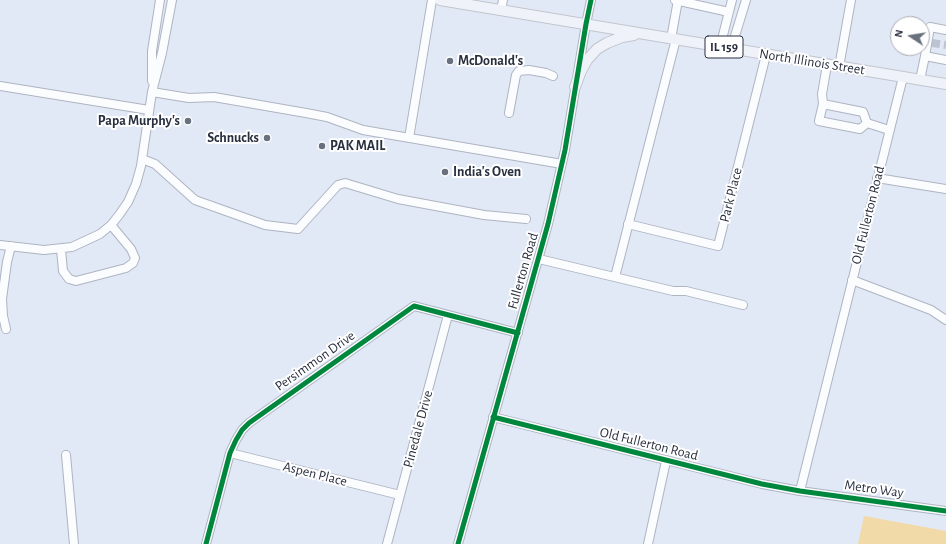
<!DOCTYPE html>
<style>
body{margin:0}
#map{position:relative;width:946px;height:544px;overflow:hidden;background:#e2e9f6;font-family:"Alegreya Sans",sans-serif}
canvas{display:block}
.north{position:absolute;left:890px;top:16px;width:40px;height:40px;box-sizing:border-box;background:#fff;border:1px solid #a9acb2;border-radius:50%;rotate:282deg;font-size:11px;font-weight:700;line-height:16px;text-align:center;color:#282f3e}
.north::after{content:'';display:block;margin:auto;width:14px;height:18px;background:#69707e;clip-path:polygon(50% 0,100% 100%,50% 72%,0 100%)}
</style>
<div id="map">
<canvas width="946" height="544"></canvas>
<div class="north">N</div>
</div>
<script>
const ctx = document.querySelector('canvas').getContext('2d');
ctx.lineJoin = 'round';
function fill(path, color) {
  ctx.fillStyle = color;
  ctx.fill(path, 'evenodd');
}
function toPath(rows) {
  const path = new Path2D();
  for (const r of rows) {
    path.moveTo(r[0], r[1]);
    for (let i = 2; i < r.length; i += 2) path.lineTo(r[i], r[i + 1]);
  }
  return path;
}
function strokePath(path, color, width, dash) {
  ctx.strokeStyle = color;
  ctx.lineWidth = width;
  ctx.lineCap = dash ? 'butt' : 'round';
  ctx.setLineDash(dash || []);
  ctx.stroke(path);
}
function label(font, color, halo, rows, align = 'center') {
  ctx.font = font + ' "Alegreya Sans",sans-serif';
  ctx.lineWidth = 4;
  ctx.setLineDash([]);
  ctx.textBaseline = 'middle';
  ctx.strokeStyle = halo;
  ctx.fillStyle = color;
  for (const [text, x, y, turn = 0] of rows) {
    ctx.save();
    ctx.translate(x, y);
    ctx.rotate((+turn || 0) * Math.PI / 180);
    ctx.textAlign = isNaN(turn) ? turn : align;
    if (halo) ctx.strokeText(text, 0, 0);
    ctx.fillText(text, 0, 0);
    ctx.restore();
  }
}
fill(toPath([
 [864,516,946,531,946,544,858,544]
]), '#f1daa8');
strokePath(toPath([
 [932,43,946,45]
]), '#bdc4d1', 8, [8, 4]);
const minor = toPath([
 [675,0,729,12],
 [501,10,503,0],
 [671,39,678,0],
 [720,47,732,0],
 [731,49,746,0],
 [925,56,930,27,946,30],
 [827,65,822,94,823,104,863,112,867,123,889,130],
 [839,67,851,0],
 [920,80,925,56,946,60],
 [152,81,152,51,160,0],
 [0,86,149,110],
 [152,92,189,98,214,97,306,113,327,117,363,130,562,164],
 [823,104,819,121,860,129,867,123],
 [509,113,516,75,519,71,529,70,546,73,553,76],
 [409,138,432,0],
 [142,159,155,164,195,200,265,225,298,229,338,185,345,183,398,199,484,215,526,219],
 [877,178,946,189],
 [628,224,718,246,766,55],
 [0,245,44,250,72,247,100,234,111,225,119,215,128,202,136,184,141,166,152,92,162,53,172,0],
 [61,249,63,271,69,279,76,281,126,268,133,263,135,258,131,249,111,225],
 [539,259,673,291,686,291,743,305],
 [615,277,676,39],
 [852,280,931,310,946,320],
 [6,329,3,316,2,299,7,262,11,246],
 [493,417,762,484,800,491,946,511],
 [230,453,400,495],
 [66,455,74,544],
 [800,491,903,77],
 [206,544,230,453,236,440,242,430,249,423,414,306,518,333],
 [387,544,448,315],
 [458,544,548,224,565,150,586,24,591,0],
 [648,544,666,461]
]);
const major = toPath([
 [440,0,946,84],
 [575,87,581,71,587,60,597,49,607,43,622,37,634,35]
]);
strokePath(minor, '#aeb4c1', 10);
strokePath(major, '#c2c5ce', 12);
strokePath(minor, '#fbfcfe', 8);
strokePath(major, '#f0f2f9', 10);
strokePath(toPath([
 [493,417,762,484,800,491,946,511],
 [206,544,230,453,236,440,242,430,249,423,414,306,518,333],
 [458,544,548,224,565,150,586,24,591,0]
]), '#00873e', 5);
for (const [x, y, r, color] of [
 [450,61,4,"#69707e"],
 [188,121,4,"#69707e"],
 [267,138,4,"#69707e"],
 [322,146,4,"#69707e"],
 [445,172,4,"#69707e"]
]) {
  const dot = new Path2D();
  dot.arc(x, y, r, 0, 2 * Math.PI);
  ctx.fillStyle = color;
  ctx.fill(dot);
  strokePath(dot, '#fff', 1.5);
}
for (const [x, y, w] of [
 [724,47,38]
]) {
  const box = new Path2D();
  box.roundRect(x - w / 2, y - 11, w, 22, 3);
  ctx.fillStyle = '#fff';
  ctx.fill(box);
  strokePath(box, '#282f3e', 1);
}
label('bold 13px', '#282f3e', null, [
 ["IL 159",724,47]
]);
label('bold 14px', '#282f3e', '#fff', [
 ["McDonald's",458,61],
 ["Papa Murphy's",180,121,"right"],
 ["Schnucks",259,138,"right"],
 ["PAK MAIL",330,146],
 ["India's Oven",453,172]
], 'left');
label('14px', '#282f3e', '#fff', [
 ["North Illinois Street",812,62,9],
 ["Park Place",731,195,-76],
 ["Old Fullerton Road",868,215,-76],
 ["Fullerton Road",523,271,-74],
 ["Persimmon Drive",315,361,-35],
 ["Pinedale Drive",418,429,-75],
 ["Old Fullerton Road",649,444,14],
 ["Aspen Place",315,474,14],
 ["Metro Way",874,489,8]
]);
</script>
